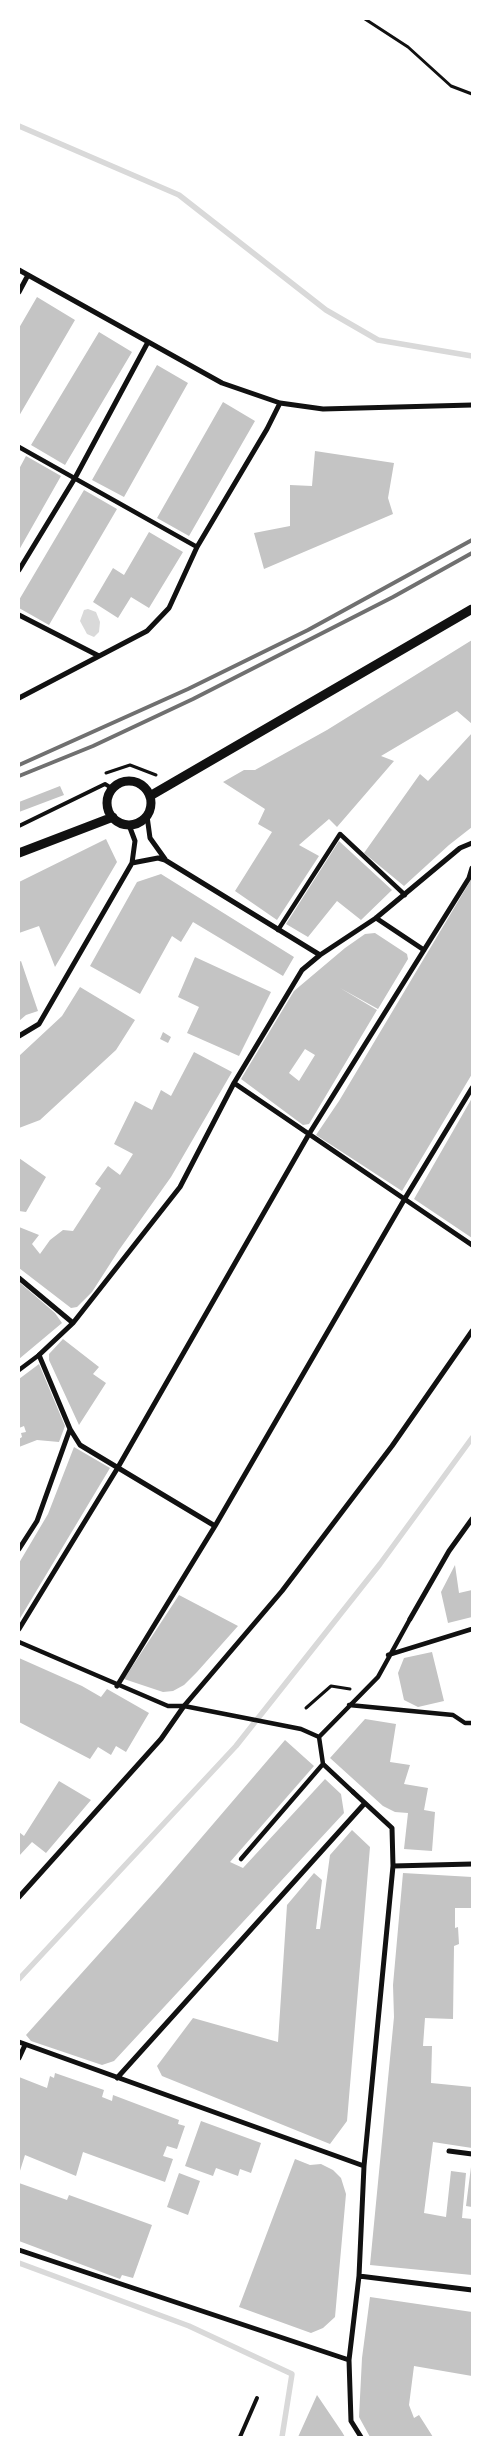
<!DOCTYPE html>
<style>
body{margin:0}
#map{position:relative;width:491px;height:2456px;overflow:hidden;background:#fff;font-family:"Work Sans",sans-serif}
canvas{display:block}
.frame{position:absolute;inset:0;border:20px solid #fff;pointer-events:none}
</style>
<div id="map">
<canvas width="491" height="2456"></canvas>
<div class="frame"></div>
</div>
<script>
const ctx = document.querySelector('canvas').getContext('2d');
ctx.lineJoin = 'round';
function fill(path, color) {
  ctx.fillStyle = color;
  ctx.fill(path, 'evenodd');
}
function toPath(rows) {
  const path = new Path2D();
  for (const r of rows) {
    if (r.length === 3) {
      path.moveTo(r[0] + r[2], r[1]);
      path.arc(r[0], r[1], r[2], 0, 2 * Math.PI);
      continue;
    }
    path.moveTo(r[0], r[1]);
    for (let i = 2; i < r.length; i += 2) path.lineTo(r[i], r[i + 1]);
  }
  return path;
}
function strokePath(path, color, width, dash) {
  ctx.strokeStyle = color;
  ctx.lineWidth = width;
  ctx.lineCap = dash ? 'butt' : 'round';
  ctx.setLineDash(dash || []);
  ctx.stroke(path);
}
fill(toPath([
 [88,609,96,612,100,622,99,632,94,637,87,634,80,621,84,610]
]), '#d9d9d9');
strokePath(toPath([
 [19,126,179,195,326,310,378,340,472,356],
 [19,1979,236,1746,380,1564,472,1438],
 [19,2263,189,2326,292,2374,282,2437]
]), '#d9d9d9', 5.5);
fill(toPath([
 [37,297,75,320,19,416,19,328],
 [99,332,132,352,65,465,31,445],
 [157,365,188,383,124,497,92,480],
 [223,402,255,421,189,536,157,518],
 [315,451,394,463,388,498,393,514,264,569,254,533,290,526,290,485,312,486],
 [26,456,61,476,19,550,19,469],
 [84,490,117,509,49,625,19,608,19,600],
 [149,532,183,552,149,608,131,597,118,618,93,602,113,568,124,575],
 [472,640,472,724,457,711,381,756,394,761,337,827,329,819,299,845,319,856,277,920,235,891,272,832,258,824,265,809,223,782,244,770,255,770,327,730],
 [472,733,472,827,449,845,404,886,364,853,420,774,428,781],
 [60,786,64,795,19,812,19,802],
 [106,839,117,862,55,967,39,926,19,933,19,882],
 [339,841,392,890,361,920,337,901,308,937,286,924],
 [161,874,294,957,283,976,193,922,181,942,172,936,140,994,90,966,137,882],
 [472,878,472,1074,402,1191,316,1135,339,1101],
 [375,933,407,954,408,959,378,1009,340,988,377,1010,309,1124,303,1125,241,1079,294,991,345,948,365,934],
 [305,1049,315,1055,299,1081,289,1073],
 [195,957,271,992,239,1056,187,1033,199,1007,178,997],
 [21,961,38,1011,26,1015,19,1021,19,962],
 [80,987,135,1020,116,1050,40,1120,19,1128,19,1056,62,1016],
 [163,1032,171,1037,168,1043,160,1039],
 [194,1052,232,1072,171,1177,119,1250,92,1292,77,1307,71,1308,19,1268,19,1227,39,1235,32,1244,40,1254,50,1240,63,1230,73,1231,101,1188,95,1184,108,1166,120,1175,133,1154,114,1144,135,1101,152,1110,161,1090,171,1096],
 [472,1098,472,1238,414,1199],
 [19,1158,46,1177,26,1212,19,1211],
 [19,1282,55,1313,62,1323,19,1359],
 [63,1339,99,1367,93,1374,106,1383,79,1425,49,1360,49,1354],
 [39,1364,65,1426,59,1442,37,1440,19,1447,19,1439,22,1437,21,1433,26,1432,24,1426,19,1428,19,1379],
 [74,1447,110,1468,19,1620,19,1563,48,1514],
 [455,1565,459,1593,472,1590,472,1617,448,1623,441,1592],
 [179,1595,238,1626,197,1672,184,1685,173,1691,163,1692,124,1679],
 [432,1652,444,1701,418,1707,404,1700,398,1673,404,1658],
 [19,1658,82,1686,101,1697,107,1689,149,1713,126,1752,116,1746,111,1755,98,1747,90,1759,19,1722],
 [365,1719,396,1724,390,1762,410,1765,404,1784,428,1788,424,1810,435,1812,432,1851,404,1849,408,1813,395,1812,383,1806,330,1758],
 [285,1740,314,1766,230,1862,243,1868,325,1779,341,1794,344,1813,114,2061,102,2065,31,2041,26,2035,160,1886],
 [59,1781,91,1800,46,1853,32,1842,19,1856,19,1832,24,1836],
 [352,1830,370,1847,347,2121,330,2144,162,2076,157,2066,193,2018,278,2042,287,1905,314,1873,322,1880,316,1929,320,1929,330,1855],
 [403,1873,472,1877,472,1908,455,1908,455,1928,458,1927,459,1944,454,1946,453,2019,425,2018,423,2046,432,2046,431,2083,472,2087,472,2148,433,2142,424,2213,446,2217,451,2171,466,2173,462,2218,472,2219,472,2275,370,2265,394,2017,393,1985],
 [55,2073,104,2090,102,2097,112,2101,113,2095,179,2120,178,2124,185,2126,177,2149,167,2146,163,2156,173,2159,165,2182,83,2152,76,2176,25,2155,19,2174,19,2077,47,2088,50,2076,54,2078],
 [201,2121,261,2143,251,2173,240,2169,238,2176,216,2168,213,2176,185,2166],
 [295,2159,310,2165,321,2164,333,2170,341,2178,346,2194,335,2317,323,2328,311,2333,239,2307],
 [471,2167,472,2167,472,2207,466,2206],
 [179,2173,200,2181,188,2215,167,2207],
 [19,2183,67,2200,69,2195,152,2225,133,2278,122,2275,120,2279,19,2241],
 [370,2297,472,2312,472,2376,414,2366,409,2405,414,2418,419,2415,433,2437,370,2437,359,2417,362,2358],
 [317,2395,342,2432,345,2437,298,2437]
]), '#c4c4c4');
strokePath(toPath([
 [365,19,408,47,451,86,472,94],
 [106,773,130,765,156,775],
 [306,1708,331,1686,350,1689]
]), '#111', 3);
strokePath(toPath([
 [19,826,105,784,113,789],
 [240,2437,257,2398]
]), '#111', 4);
strokePath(toPath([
 [19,447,197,547],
 [278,930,340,834,405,895],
 [19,1370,39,1355],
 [19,1642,168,1706,184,1706,301,1729,319,1737],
 [388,1655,472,1629],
 [349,1705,453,1715,465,1723,472,1723],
 [319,1737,378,1677,410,1619],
 [319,1737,323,1764,353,1792],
 [241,1859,323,1764]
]), '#111', 4.5);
strokePath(toPath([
 [19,270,222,383,280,403,323,409,472,405],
 [19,292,28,275],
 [19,570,75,478,148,342],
 [19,615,99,656],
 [19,698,147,631,169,608,197,547,267,429,280,403],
 [147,816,150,838,165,859],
 [132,863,158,858,165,860,320,955],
 [376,918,424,950],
 [19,1036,39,1024,132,863,135,841,129,825],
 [234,1083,472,1245],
 [19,1278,73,1323],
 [215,1526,80,1445,70,1429,39,1355,73,1323,180,1187,234,1083,302,970,320,955,376,918,460,848,472,843],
 [19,1549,37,1521,70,1429],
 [410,1619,449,1551,472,1519],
 [19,1629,117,1469,309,1134,469,878,472,868],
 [117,1686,215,1526,404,1200,472,1088],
 [353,1792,392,1828,393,1866,364,2166,359,2276,349,2360,351,2421,361,2437],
 [393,1866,472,1864],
 [19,1897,161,1739,184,1706,282,1591,392,1446,472,1331],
 [19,2042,364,2166],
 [19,2058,25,2045],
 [117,2078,365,1803],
 [449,2151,472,2154],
 [19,2250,349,2360],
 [359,2276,472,2290]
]), '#111', 5);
strokePath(toPath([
 [129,803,22],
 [150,796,472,609],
 [19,853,113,817]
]), '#111', 9);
strokePath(toPath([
 [19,765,188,689,308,630,472,540],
 [19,776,93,746,193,699,393,597,472,553]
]), '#707070', 4);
</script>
